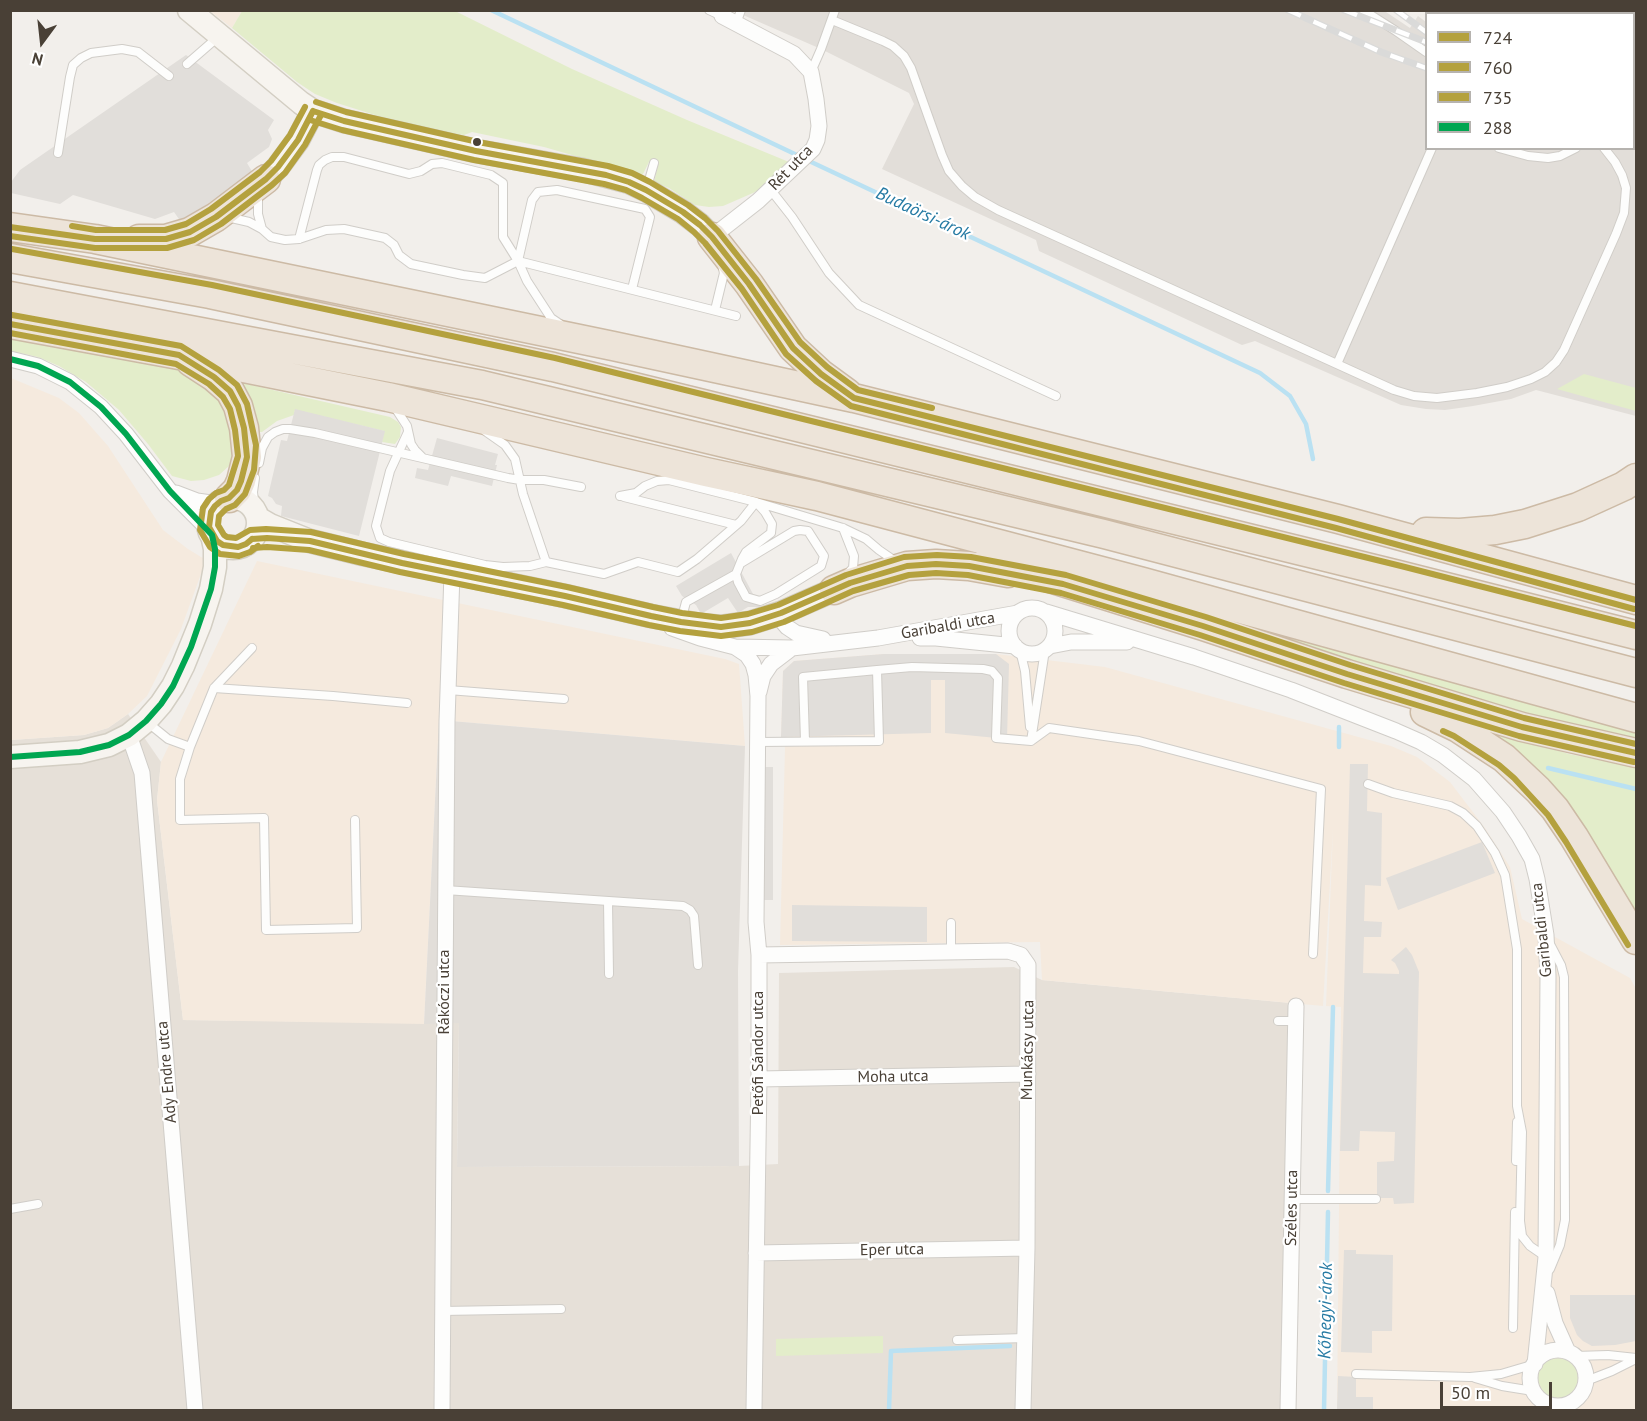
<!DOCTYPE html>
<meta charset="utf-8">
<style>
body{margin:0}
#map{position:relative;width:1647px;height:1421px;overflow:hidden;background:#f2efeb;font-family:"PT Sans",sans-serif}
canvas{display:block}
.frame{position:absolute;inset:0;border:12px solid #494036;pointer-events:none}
.legend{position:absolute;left:1425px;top:12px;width:210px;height:138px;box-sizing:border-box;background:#fff;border:2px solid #b6b3af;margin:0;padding:8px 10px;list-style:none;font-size:18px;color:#494036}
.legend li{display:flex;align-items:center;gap:12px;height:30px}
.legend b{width:30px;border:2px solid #b6b3af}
.north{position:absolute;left:12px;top:12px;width:60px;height:60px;-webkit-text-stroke:4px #fff;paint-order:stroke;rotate:195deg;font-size:16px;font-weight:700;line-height:24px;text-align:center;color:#494036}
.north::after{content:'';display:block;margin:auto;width:21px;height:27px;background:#494036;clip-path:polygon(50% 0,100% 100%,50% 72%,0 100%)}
.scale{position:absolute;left:1440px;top:1382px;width:112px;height:27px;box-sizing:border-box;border:3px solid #494036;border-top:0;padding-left:8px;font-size:18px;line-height:21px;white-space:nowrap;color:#494036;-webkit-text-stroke:4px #fff;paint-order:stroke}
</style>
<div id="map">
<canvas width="1647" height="1421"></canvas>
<div class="frame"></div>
<ul class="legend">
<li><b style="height:8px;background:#b4a13e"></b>724</li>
<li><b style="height:8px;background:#b4a13e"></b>760</li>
<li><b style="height:8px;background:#b4a13e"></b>735</li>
<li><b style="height:8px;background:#00a651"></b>288</li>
</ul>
<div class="north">N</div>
<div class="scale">50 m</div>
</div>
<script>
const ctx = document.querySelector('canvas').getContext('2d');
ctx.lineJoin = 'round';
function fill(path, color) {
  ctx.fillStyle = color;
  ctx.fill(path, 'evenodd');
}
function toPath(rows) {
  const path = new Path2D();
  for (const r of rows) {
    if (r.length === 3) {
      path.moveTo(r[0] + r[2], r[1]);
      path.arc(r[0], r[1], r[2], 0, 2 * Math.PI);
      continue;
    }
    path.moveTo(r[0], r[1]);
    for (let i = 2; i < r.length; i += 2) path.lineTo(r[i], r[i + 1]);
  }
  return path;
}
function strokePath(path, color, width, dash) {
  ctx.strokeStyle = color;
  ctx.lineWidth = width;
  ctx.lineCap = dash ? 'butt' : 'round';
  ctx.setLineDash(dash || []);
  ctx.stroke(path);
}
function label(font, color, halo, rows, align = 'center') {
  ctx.font = font + ' "PT Sans",sans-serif';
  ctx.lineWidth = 4.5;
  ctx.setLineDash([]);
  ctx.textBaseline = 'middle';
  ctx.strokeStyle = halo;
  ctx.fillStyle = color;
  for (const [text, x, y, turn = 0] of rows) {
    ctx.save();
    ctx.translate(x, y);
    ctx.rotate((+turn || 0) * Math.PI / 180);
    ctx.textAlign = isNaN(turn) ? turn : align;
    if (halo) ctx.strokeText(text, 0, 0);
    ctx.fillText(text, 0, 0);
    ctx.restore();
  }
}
fill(toPath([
 [128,714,161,762,157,800,183,1020,459,1023,457,1167,739,1166,778,1164,779,973,1014,967,1042,980,1291,1003,1284,1410,11,1410,11,740,84,735,108,728]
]), '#e6e0d8');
fill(toPath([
 [210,11,242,11,232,28],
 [11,378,59,398,79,413,108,446,163,530,188,549,206,560,181,629,147,696,128,714,108,728,84,735,11,740],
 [257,561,725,659,739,664,745,746,439,720,424,1024,183,1020,157,800,161,762],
 [884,654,996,654,1105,667,1391,746,1417,757,1450,782,1485,828,1510,867,1522,919,1630,978,1636,989,1636,1410,1337,1410,1341,1007,1326,1006,1333,829,1323,1006,1042,980,1040,942,780,945,785,748,781,737,783,671,794,661]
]), '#f5eade');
fill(toPath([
 [1383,10,1410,28,1418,16,1426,22,1426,148,1634,148,1634,133,1636,134,1636,416,1536,390,1511,399,1473,406,1445,410,1426,409,1401,405,1255,341,1242,345,1039,251,1036,240,882,169,914,104,909,93,821,49,734,11],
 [439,720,745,746,738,971,739,1166,457,1167,459,1023,424,1024]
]), '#e2ded9');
fill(toPath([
 [242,11,455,11,572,69,687,120,789,162,766,186,753,193,723,206,709,207,695,205,669,188,654,182,658,164,649,162,643,174,638,174,544,147,472,132,464,135,445,132,378,116,337,103,315,94,297,82,232,28],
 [11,333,175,365,224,394,234,453,229,466,219,475,204,480,191,481,172,476,148,444,119,410,86,382,59,366,38,357,11,351],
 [1584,374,1636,388,1636,411,1557,389],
 [238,382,390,417,398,422,401,427,400,437,395,444,382,442,384,431,295,410,294,415,277,421,262,432,258,432],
 [1035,560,1636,730,1636,749,1580,736],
 [1502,734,1569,754,1636,767,1636,929,1498,740,1499,736],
 [883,1336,883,1353,776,1356,776,1339],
 [1558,1378,20]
]), '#e3edca');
fill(toPath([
 [186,55,274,120,268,130,272,139,269,147,247,163,253,173,181,222,174,212,155,219,73,195,60,204,11,193,11,182,20,170],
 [295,409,385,431,359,536,281,516,282,506,276,504,272,498,268,496,281,440,287,441],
 [437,438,498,454,495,465,497,465,492,486,451,476,448,486,415,478,417,468,428,470],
 [731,553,760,607,748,607,738,613,728,598,701,614,696,605,682,596,676,586],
 [884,654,996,654,1009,664,1007,739,945,733,945,680,931,680,931,733,781,737,783,671,794,661],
 [1350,764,1368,764,1367,811,1382,813,1381,886,1365,885,1364,921,1382,922,1381,937,1364,937,1363,973,1399,974,1399,971,1395,963,1391,960,1406,947,1412,955,1419,972,1414,1203,1394,1204,1393,1198,1377,1198,1377,1162,1394,1161,1395,1132,1360,1131,1359,1151,1340,1151],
 [757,767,773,767,773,900,756,900],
 [1482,842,1495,873,1398,910,1386,878],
 [792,905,927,907,927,942,792,941],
 [1344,1250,1356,1250,1356,1254,1393,1255,1392,1331,1372,1331,1372,1353,1341,1352],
 [1570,1295,1636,1295,1636,1341,1615,1345,1592,1346,1583,1341,1577,1335,1570,1318],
 [1338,1376,1356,1377,1356,1397,1373,1397,1373,1410,1337,1410]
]), '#e1deda');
strokePath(toPath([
 [491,10,799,156],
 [807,160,1260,373,1290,396,1306,424,1313,459],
 [1339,747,1339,727],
 [1548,768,1636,789],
 [1328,1191,1333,1007],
 [889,1410,891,1351,1010,1346],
 [1324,1410,1328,1212]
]), '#bae1f2', 4.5);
const lane = toPath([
 [709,10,722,16],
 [1363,10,1396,31,1426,52],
 [832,20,883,41,893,46,904,56,911,68,942,155,949,171,962,186,975,197,998,210,1394,390,1414,396,1437,398,1477,393,1507,387,1531,379,1545,372,1556,362,1564,350,1616,234,1624,213,1626,188,1622,175,1615,162,1604,148],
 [736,24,741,10],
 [187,64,218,37],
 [811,72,821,49,835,10],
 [1499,148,1528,156,1548,158,1560,156,1576,148],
 [58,153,70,77,73,65,81,58,91,53,122,49,138,52,169,76],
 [647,187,654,163],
 [770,189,792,217,829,273,859,305,1056,396],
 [258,195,258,214,262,229,271,237,285,240,299,239,326,230,344,229,385,238,394,245,399,255,411,264,463,275,485,278,518,261,736,316],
 [227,217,249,222,262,229],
 [299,239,317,170,319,165,325,160,332,157,344,157,409,174,421,171,432,164,442,163,491,175,503,183,503,237,518,261,527,281,551,318,560,324],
 [518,261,532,200,538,192,557,190,645,209,650,217,632,289],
 [715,310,724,273,722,265],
 [1337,364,1432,148],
 [394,406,407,426,411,444,415,450,422,457],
 [485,431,505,445,515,459,523,494,546,562,604,574,638,562,678,572,697,559,741,521,756,502,765,512,772,524,771,533,746,552,742,559,736,574,738,582,746,597,760,601,776,594,821,566,824,556,808,531,800,530,794,531,741,563],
 [408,432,390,471,376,526,380,538,389,542,485,565,503,567,530,566,546,562],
 [259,463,262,448,268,437,275,432,283,429,290,429,315,433,508,478,520,480,544,480,581,487],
 [620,496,636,493,645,486,657,481,669,480,756,502,843,528,866,539,879,550,895,561],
 [624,497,736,525],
 [255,510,253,492,255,478],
 [843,528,854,556,853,568,848,573],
 [681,621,686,602,736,574],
 [1020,650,1025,671,1030,727],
 [214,688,333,696,407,703],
 [448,690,564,699],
 [147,722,168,739,190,747,214,688,252,648],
 [805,741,803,677,877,670],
 [1031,741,1045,650],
 [757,742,879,741,877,670,912,667,983,669,992,671,998,678,996,738,1031,741,1049,728,1139,741,1321,789,1313,954],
 [190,747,180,779,180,820,264,818,266,930,357,928,355,820],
 [1368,784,1393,793,1450,806,1463,813,1477,826,1495,853,1505,875,1517,949,1517,1106,1522,1132,1520,1221,1522,1236,1530,1246,1546,1257],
 [445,890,683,906,690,910,694,916,698,965],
 [608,901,609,974],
 [951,923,951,952],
 [1278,1021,1296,1021],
 [1516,1161,1517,1122],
 [1292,1199,1376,1199],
 [10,1209,38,1204],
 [1550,1269,1560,1245,1565,1220,1564,977,1561,965,1550,944],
 [442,1311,561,1309],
 [1513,1328,1515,1212],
 [957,1340,1025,1338],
 [1575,1356,1608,1355,1636,1358],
 [1356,1374,1470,1377,1501,1374,1535,1364],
 [1475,1378,1502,1386,1533,1391],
 [1586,1381,1612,1371,1636,1359]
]);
const street = toPath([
 [712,237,758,201,813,149,817,140,819,126,816,99,811,72,794,54,722,16],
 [10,359,38,366,70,382,101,407,126,434,170,491,203,524,212,535],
 [176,493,197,501,211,503,221,501],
 [1032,631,23],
 [1046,612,1194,657,1291,690,1396,731,1421,742,1443,755,1474,779,1503,812,1519,836,1532,859,1537,879,1546,935,1548,976,1546,1257,1535,1364],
 [781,613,782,621,787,627,796,633,823,639],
 [672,628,700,638,735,647,792,648,878,638,1018,613],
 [920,638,936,638,1015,646],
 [1050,646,1071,642,1127,642],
 [735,647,747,655,753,664,756,675,758,696,756,922,759,955,759,1079,754,1410],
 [759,692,763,676,771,664,792,648],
 [129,735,142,773,195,1410],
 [759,955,1008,951,1021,955,1028,965,1027,1248,1023,1410],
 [759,1079,1028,1074],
 [756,1253,1027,1248],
 [1547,1293,1555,1323,1568,1352],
 [1558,1378,28],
 [442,1410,447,721,452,573],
 [1288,1410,1296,1006]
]);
const secondary = toPath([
 [189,10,301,103,313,111,344,121,476,151,583,170,629,182,646,190,683,212,700,225,712,237],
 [266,179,278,167,298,140,313,111],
 [233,523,25],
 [258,518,270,525,310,541,363,554,565,596,651,616,700,625,721,627,750,623,781,613,834,590],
 [10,757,80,752,109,745,129,735,146,721,161,704,173,686,183,666,200,624,211,589,215,567,215,549,212,535]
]);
const highway = toPath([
 [10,227,95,239,613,346,854,398,1338,519,1636,600],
 [712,237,749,284,793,348,821,374,847,393],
 [139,239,166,239,190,232,216,217,266,179],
 [10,258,210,294,553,367,1399,575,1636,635],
 [10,296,482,385,1104,534,1636,673],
 [10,324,179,355,388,397,706,472,817,496,1143,582,1636,718],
 [191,362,214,377,230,391,238,406,244,428,247,457,241,481,237,490,229,498],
 [1426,532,1460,533,1495,530,1525,524,1578,507,1624,486,1636,478],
 [989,559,1203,626,1347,674,1522,727,1636,753],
 [834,590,850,583,907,566,936,564,969,566,1008,573],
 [1425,712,1458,728,1504,758,1538,790,1555,809,1574,837,1636,940]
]);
strokePath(lane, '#d0cdc8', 10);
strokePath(street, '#d0cdc8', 17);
strokePath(secondary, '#d3cec3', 25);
strokePath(highway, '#ccbaa5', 31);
strokePath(lane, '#fdfdfc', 8);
strokePath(street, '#fdfdfc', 15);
strokePath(secondary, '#f7f4ef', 22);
strokePath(highway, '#ede4d9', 28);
const rail = toPath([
 [1288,10,1381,52,1426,68],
 [1344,10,1426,42],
 [1396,10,1426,32],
 [1569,10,1575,14],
 [1615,10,1619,14],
 [1634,24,1636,26],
 [1634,43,1636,45],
 [1634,140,1636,142]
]);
strokePath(rail, '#dadad9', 7);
strokePath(rail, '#fff', 4.5, [14]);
strokePath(toPath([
 [313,111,344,121,476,151,606,175,629,182,646,190,683,212,700,225,712,237,749,284,793,348,821,374,854,398,1338,519,1636,600],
 [10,227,95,239,166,239,190,232,216,217,266,179,278,167,298,140,313,111],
 [10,324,179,355,214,377,230,391,238,406,244,428,247,457,241,481,237,490,229,498,221,501,215,506,211,512,209,527,217,541,223,545,238,547,246,544,252,539],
 [252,539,267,538,310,541,402,563,565,596,651,616,681,622,721,627,750,623,781,613,850,583,907,566,936,564,969,566,1063,584,1203,626,1347,674,1522,727,1636,753]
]), '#b4a13e', 6);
strokePath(toPath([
 [310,120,342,130,474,160,604,184,626,190,642,198,678,219,694,232,705,243,742,289,786,354,816,381,851,406,1336,528,1634,609],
 [10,236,95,248,167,248,194,240,221,224,272,185,285,173,305,145,321,115],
 [10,333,176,364,209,384,223,397,230,409,235,430,238,456,229,485,224,490,216,493,209,499,203,508,200,530,210,547,220,554,239,556,250,552,258,546],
 [253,548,267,547,309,550,400,572,563,605,649,625,680,631,721,636,752,632,784,622,853,591,909,575,936,573,968,575,1061,593,1200,635,1344,683,1519,736,1634,762],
 [1443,731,1454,736,1499,765,1514,778,1548,815,1566,842,1628,945]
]), '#b4a13e', 6);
strokePath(toPath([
 [316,102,346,112,478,142,608,166,632,173,650,182,688,205,705,218,718,231,756,279,800,342,827,367,858,390,932,408],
 [72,226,96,230,165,230,186,224,211,209,260,172,271,161,290,135,305,107],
 [12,249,212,285,555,358,1401,566,1636,626],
 [12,315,181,346,219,370,237,385,247,404,256,445,254,470,245,494,235,505,226,509,219,516,218,525,224,535,227,537,236,538,250,530,266,529,311,532,404,554,567,587,653,607,682,613,721,618,748,614,778,605,846,575,904,557,937,555,971,557,1066,575,1206,617,1350,665,1524,718,1636,744]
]), '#b4a13e', 6);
strokePath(toPath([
 [10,359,38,366,70,382,101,407,126,434,170,491,212,535,215,549,215,567,211,589,191,647,173,686,161,704,146,721,129,735,109,745,80,752,10,757]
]), '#00a651', 6);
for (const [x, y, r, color] of [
 [477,142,5,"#494036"]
]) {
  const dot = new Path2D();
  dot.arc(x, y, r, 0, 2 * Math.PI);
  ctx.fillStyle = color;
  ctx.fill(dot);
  strokePath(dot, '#fff', 2);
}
label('16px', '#494036', '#fff', [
 ["Rét utca",791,168,-46],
 ["Garibaldi utca",948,626,-10],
 ["Garibaldi utca",1542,930,-96],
 ["Rákóczi utca",444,992,-90],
 ["Munkácsy utca",1028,1050,-89],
 ["Petőfi Sándor utca",758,1053,-90],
 ["Ady Endre utca",167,1072,-95],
 ["Moha utca",893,1077,-1],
 ["Széles utca",1292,1208,-89],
 ["Eper utca",892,1250,-1]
]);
label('italic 18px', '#257aa3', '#fff', [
 ["Budaörsi-árok",923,214,25],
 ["Kőhegyi-árok",1326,1311,-89]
]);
</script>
